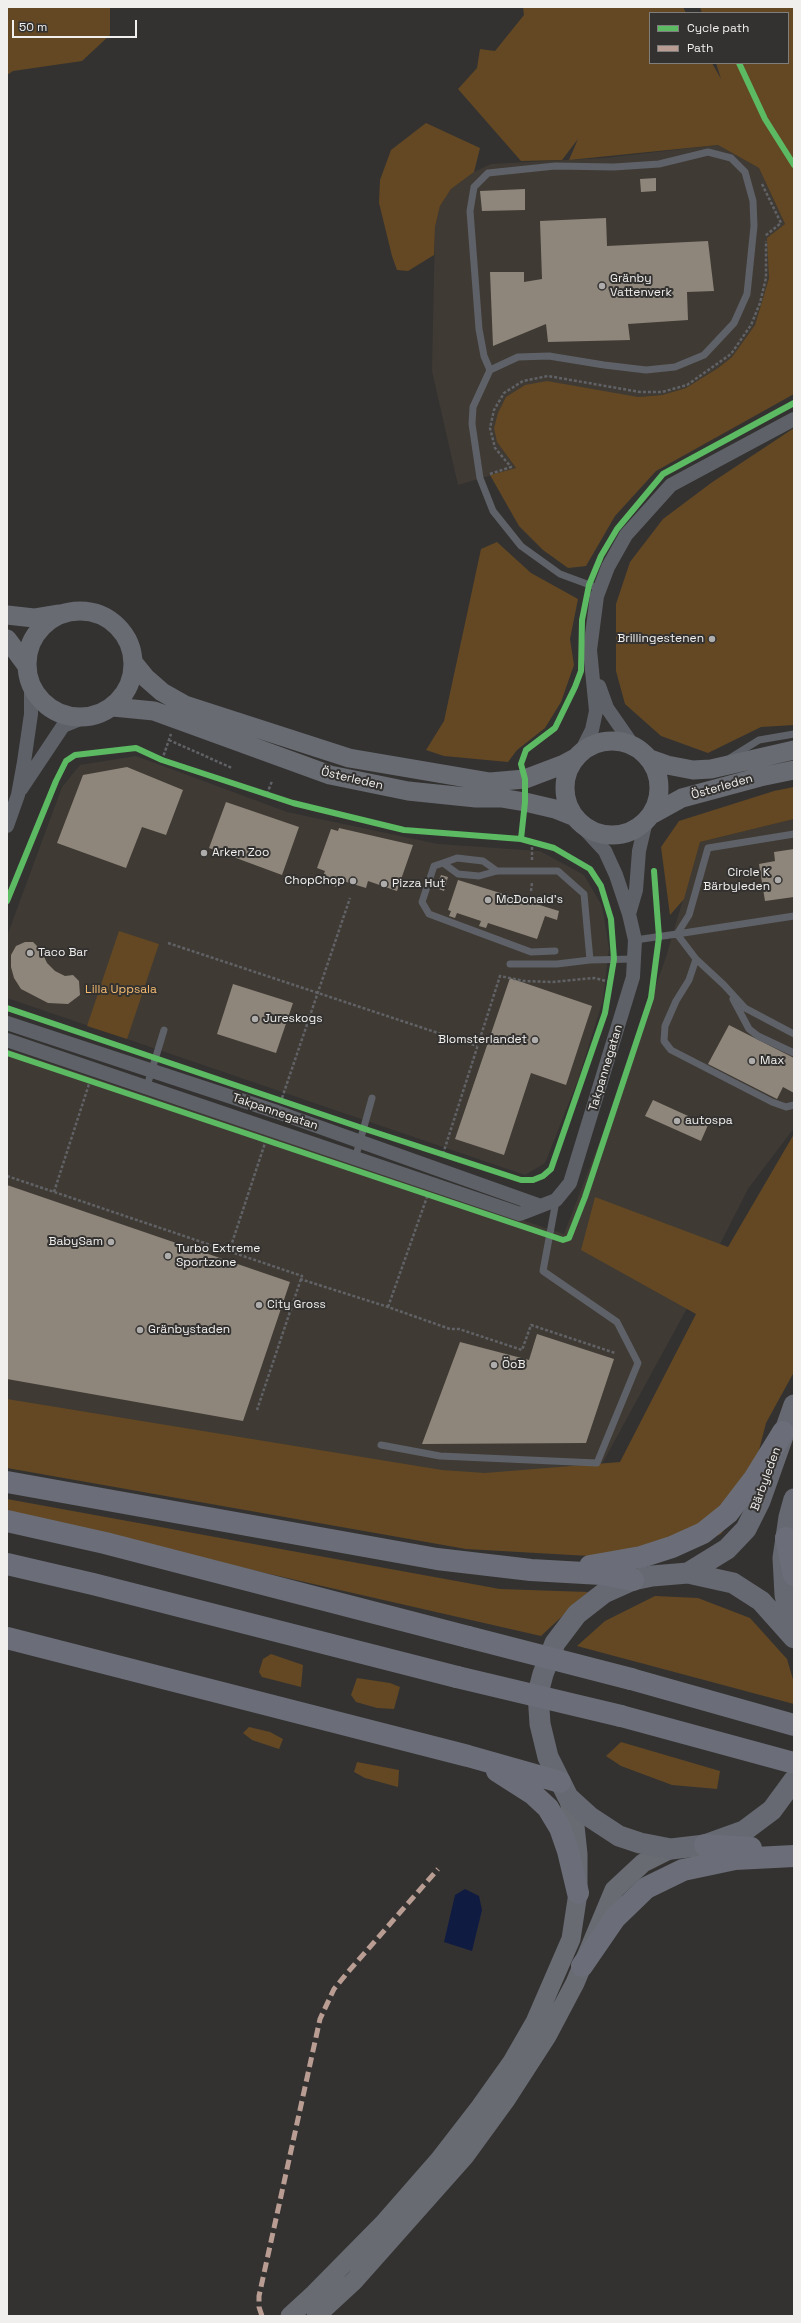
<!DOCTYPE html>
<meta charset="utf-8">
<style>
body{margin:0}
#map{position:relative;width:801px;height:2323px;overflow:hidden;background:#333231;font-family:"Space Grotesk",sans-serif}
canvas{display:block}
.frame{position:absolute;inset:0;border:8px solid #f0efee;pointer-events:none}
.legend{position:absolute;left:649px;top:12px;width:140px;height:52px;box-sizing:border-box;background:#343230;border:1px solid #7f7e7c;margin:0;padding:5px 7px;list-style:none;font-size:12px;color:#f0efee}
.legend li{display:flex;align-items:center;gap:8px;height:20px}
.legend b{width:20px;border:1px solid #7f7e7c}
.scale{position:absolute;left:12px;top:20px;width:125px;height:18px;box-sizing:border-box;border:2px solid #f0efee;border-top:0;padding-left:5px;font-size:12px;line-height:14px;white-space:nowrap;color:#f0efee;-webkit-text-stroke:3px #343230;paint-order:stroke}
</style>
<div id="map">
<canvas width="801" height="2323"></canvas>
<div class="frame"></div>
<ul class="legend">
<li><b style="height:5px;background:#5cba63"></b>Cycle path</li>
<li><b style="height:5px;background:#b99d93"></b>Path</li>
</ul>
<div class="scale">50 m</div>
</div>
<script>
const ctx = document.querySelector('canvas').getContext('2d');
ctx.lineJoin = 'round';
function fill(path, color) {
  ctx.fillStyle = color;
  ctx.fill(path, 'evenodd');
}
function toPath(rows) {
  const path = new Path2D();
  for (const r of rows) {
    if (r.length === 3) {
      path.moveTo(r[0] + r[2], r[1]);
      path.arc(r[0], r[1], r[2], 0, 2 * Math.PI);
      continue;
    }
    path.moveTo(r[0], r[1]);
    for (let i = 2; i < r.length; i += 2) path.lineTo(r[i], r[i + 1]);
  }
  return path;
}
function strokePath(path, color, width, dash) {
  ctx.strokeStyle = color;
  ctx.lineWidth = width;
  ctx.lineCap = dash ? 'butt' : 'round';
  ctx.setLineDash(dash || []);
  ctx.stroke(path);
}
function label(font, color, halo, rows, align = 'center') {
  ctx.font = font + ' "Space Grotesk",sans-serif';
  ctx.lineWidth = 4;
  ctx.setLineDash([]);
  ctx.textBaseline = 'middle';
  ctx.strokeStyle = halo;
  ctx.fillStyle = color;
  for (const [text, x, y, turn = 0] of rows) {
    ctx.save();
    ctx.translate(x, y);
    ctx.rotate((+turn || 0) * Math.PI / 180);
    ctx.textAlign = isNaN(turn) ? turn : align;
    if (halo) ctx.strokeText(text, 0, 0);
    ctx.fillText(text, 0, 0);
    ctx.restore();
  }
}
fill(toPath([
 [718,145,759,168,785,224,769,259,769,278,755,325,732,357,718,368,686,388,662,395,638,397,497,442,516,468,458,485,432,371,435,227,440,206,451,189,474,172,491,164,604,158],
 [136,756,287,812,438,844,540,851,584,875,602,906,609,948,603,1000,578,1080,545,1163,525,1175,7,998,7,936,62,787,80,765],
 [794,819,794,1128,748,1189,691,1301,596,1475,415,1496,7,1407,7,1049,564,1234,609,1117,666,957,700,842]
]), '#3f3a34');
fill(toPath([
 [7,7,110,7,110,35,82,61,13,71,7,75],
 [523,7,683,7,686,13,650,13,650,63,712,63,721,79,716,63,788,63,788,13,702,13,700,7,794,7,794,394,656,471,615,516,586,566,568,568,543,550,519,526,490,475,516,468,497,442,494,428,498,413,506,397,525,385,547,381,638,397,662,395,686,388,718,368,732,357,755,325,769,278,767,238,785,224,759,168,718,145,569,160,578,139,562,160,521,161,458,89,477,68,480,49,495,51,524,15],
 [426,123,480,148,474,172,451,189,440,206,435,227,434,255,408,271,397,270,392,256,379,203,380,180,391,150],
 [794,428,794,725,761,727,708,753,661,736,625,704,616,671,616,604,630,562,663,519,711,483],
 [497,542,531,573,578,599,570,639,574,665,561,702,545,728,517,750,508,762,444,756,426,750,444,721,481,549],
 [794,787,794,819,700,842,684,899,670,915,661,847,679,821,774,791],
 [119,931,159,944,127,1039,87,1026],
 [794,1134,794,1372,766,1423,748,1493,721,1534,660,1560,466,1549,7,1468,7,1399,442,1470,485,1473,620,1462,696,1314,581,1250,595,1197,728,1247],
 [7,1499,500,1589,588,1592,541,1636,7,1514],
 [655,1596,698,1598,750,1618,787,1659,794,1683,794,1704,577,1646,605,1621],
 [271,1654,303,1665,301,1687,262,1677,259,1672,263,1659],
 [357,1678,390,1683,400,1687,394,1709,377,1708,356,1702,351,1695],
 [249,1727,270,1732,283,1739,279,1749,252,1740,243,1733],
 [621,1742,720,1771,717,1789,672,1785,621,1766,606,1756],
 [357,1762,399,1770,398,1787,365,1778,354,1772]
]), '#634823');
fill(toPath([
 [465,1889,479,1896,482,1910,472,1951,444,1942,455,1895]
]), '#101b42');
fill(toPath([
 [656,178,656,191,641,192,640,179],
 [525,189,525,210,482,211,480,191],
 [606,218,607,246,708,241,714,291,687,292,688,320,628,324,630,340,548,342,546,324,493,346,490,272,524,272,524,282,542,279,540,221],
 [127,767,183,790,166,835,142,827,126,868,57,843,83,775],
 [226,802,299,827,282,875,209,848],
 [339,828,413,845,397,891,368,881,366,888,340,880,337,887,321,882,325,871,317,868,331,829,338,831],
 [794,849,794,897,765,901,759,864,775,861,774,852],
 [441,875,448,877,444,891,436,888],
 [458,880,559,911,557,920,545,916,537,939,488,923,486,928,479,926,481,921,457,913,455,918,449,916,451,911,448,910],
 [25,942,33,942,41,950,47,963,55,971,65,976,73,975,79,981,80,995,68,1004,48,1003,21,989,14,978,11,967,11,955,16,946],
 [510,978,592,1006,566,1085,531,1073,504,1155,455,1139],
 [233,984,293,1003,276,1053,217,1034],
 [729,1025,794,1058,794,1093,783,1087,777,1099,708,1064],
 [653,1100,708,1125,701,1141,645,1116],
 [7,1185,290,1282,243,1421,7,1379],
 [537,1334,614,1359,586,1443,422,1444,460,1342,529,1360]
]), '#8e867b');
strokePath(toPath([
 [762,184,781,223,765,236],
 [490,474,511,467,495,448,490,428,494,410,504,393,523,381,548,376,640,392,662,392,687,385,731,354,751,325,760,303,766,278,766,241],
 [169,740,232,768],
 [162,760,171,734],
 [267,794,272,781],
 [532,860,532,842],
 [531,891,532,883],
 [168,943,477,1046],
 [282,1098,350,898],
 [443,1154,500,976,524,981,552,982,594,978,610,982],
 [7,1176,302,1276,257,1410],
 [54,1192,89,1084],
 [229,1252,265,1143],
 [300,1279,388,1307,450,1329,459,1329,522,1350,531,1325,615,1353],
 [388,1307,427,1197]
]), '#616266', 2.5, [3, 2]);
strokePath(toPath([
 [490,370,484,356,479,329,470,211,474,187,488,173,555,166,614,167,659,164,708,152,731,158,745,172,753,201,754,226,747,294,734,323,704,355,675,367,646,370,604,365,549,356,518,357,490,370,473,407,472,424,480,478,493,511,521,546,560,574,598,588],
 [730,758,759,740,794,734],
 [443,863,457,858,483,861,497,871],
 [677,934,689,915,708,848,794,834],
 [677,934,794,916],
 [635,940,677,934,696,959,724,985,745,1008,794,1034],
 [555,951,531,952,429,914,422,902,434,866,443,863,458,874,479,876,497,871,558,871,584,894,590,960],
 [696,959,689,980,676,1001,665,1026,664,1041,671,1050,772,1102,786,1107,794,1105],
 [510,964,557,964,590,960,634,959],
 [733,999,749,1029,758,1036,794,1053],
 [147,1086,164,1030],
 [355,1159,372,1098],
 [381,1445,440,1456,597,1463,638,1363,617,1322,543,1271,556,1201]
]), '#5e6167', 7);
strokePath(toPath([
 [599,686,607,708,632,744],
 [581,752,592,730,596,711,590,650,597,596,608,567,626,535,671,485,794,419],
 [21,789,63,726,85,717],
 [7,826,18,795,24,762,31,714,31,686],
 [629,914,636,890,639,851,646,821],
 [7,1023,277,1112,541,1206],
 [7,1040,520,1214,556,1200,570,1183,633,977,635,940,629,914,616,875,605,851,580,824]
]), '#5e6167', 14);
strokePath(toPath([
 [80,664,53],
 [7,615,34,618,58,614],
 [7,639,27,666],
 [133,662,146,678,162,692,185,705,349,758,490,782,525,779,562,765,575,758],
 [113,707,154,711,330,775,408,791,476,798,501,798,525,802,555,809,575,817],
 [612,788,47],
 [650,759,667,765,693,770,711,769,794,750],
 [653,814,682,798,760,777,794,770],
 [290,2316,314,2294,383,2224,439,2160,480,2107,512,2062,535,2022,571,1939,578,1893,578,1854,575,1826,568,1797],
 [316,2316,354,2281,465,2156,505,2101,547,2036,575,1983,614,1890,643,1863,671,1849]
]), '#686b72', 19);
strokePath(toPath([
 [688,1573,727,1549,746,1529,760,1501,794,1405],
 [794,1637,785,1595,783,1558,789,1517,794,1499],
 [794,1638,761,1601,733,1583,688,1573,652,1576,633,1580,604,1593,577,1614,555,1643,543,1674,538,1693,540,1724,548,1757,568,1797,590,1817,619,1836,640,1843,671,1849,705,1845,744,1831,772,1810,794,1780]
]), '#666971', 21);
strokePath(toPath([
 [7,1482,437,1559,531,1570,602,1574,633,1580],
 [7,1521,105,1543,468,1637],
 [786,1538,794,1575],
 [7,1564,93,1584,457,1677],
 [590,1566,641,1557,672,1547,703,1533,728,1513,754,1479,783,1432],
 [7,1638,468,1756,560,1782],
 [631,1679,794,1725],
 [621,1716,794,1763],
 [497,1771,533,1794,548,1808,560,1828,568,1851,578,1893],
 [705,1845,751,1848],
 [582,1966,615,1918,646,1888,683,1870,735,1859,794,1856]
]), '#6b6e78', 22);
strokePath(toPath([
 [468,1637,631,1679],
 [457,1677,621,1716]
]), '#6b6e78', 22);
strokePath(toPath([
 [262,2316,259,2307,259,2296,320,2019,334,1989,348,1972,438,1869]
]), '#b99d93', 5, [10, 5]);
strokePath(toPath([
 [739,63,765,119,794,165],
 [521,839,525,802,525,779,521,764,526,750,555,728,575,687,581,671,582,620,589,585,601,556,617,529,663,474,794,403],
 [7,901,56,781,66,761,75,755,136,748,162,760,293,803,404,830,521,839,554,848,590,869,601,886,611,919,614,959,605,1013,551,1169,543,1176,533,1180,521,1180,365,1129,7,1008],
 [7,1053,563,1240,569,1238,585,1197,651,998,659,937,654,871]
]), '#5cba63', 6);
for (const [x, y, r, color] of [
 [602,286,4,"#aeadac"],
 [712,639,4,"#aeadac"],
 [204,853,4,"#aeadac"],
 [778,880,4,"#aeadac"],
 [353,881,4,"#aeadac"],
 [384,884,4,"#aeadac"],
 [488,900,4,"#aeadac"],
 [30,953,4,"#aeadac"],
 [255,1019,4,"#aeadac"],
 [535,1040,4,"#aeadac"],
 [752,1061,4,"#aeadac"],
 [677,1121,4,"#aeadac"],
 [111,1242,4,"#aeadac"],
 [168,1256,4,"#aeadac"],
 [259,1305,4,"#aeadac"],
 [140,1330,4,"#aeadac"],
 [494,1365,4,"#aeadac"]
]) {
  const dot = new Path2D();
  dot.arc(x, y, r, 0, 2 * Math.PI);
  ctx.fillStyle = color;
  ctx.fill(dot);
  strokePath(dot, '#343230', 1.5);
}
label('12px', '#f0efee', '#343230', [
 ["Gränby",610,279],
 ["Vattenverk",610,293],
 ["Brillingestenen",704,639,"right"],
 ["Arken Zoo",212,853],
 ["Circle K",770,873,"right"],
 ["Bärbyleden",770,887,"right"],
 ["ChopChop",345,881,"right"],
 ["Pizza Hut",392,884],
 ["McDonald's",496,900],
 ["Taco Bar",38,953],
 ["Jureskogs",263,1019],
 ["Blomsterlandet",527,1040,"right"],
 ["Max",760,1061],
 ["autospa",685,1121],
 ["BabySam",103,1242,"right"],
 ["Turbo Extreme",176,1249],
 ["Sportzone",176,1263],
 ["City Gross",267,1305],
 ["Gränbystaden",148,1330],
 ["ÖoB",502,1365]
], 'left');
label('12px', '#f0efee', '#343230', [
 ["Österleden",352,779,13],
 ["Österleden",722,787,-16],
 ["Takpannegatan",606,1068,-73],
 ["Takpannegatan",275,1112,19],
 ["Bärbyleden",766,1479,-70]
]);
label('12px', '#f5bb70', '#343230', [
 ["Lilla Uppsala",121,990]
]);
</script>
